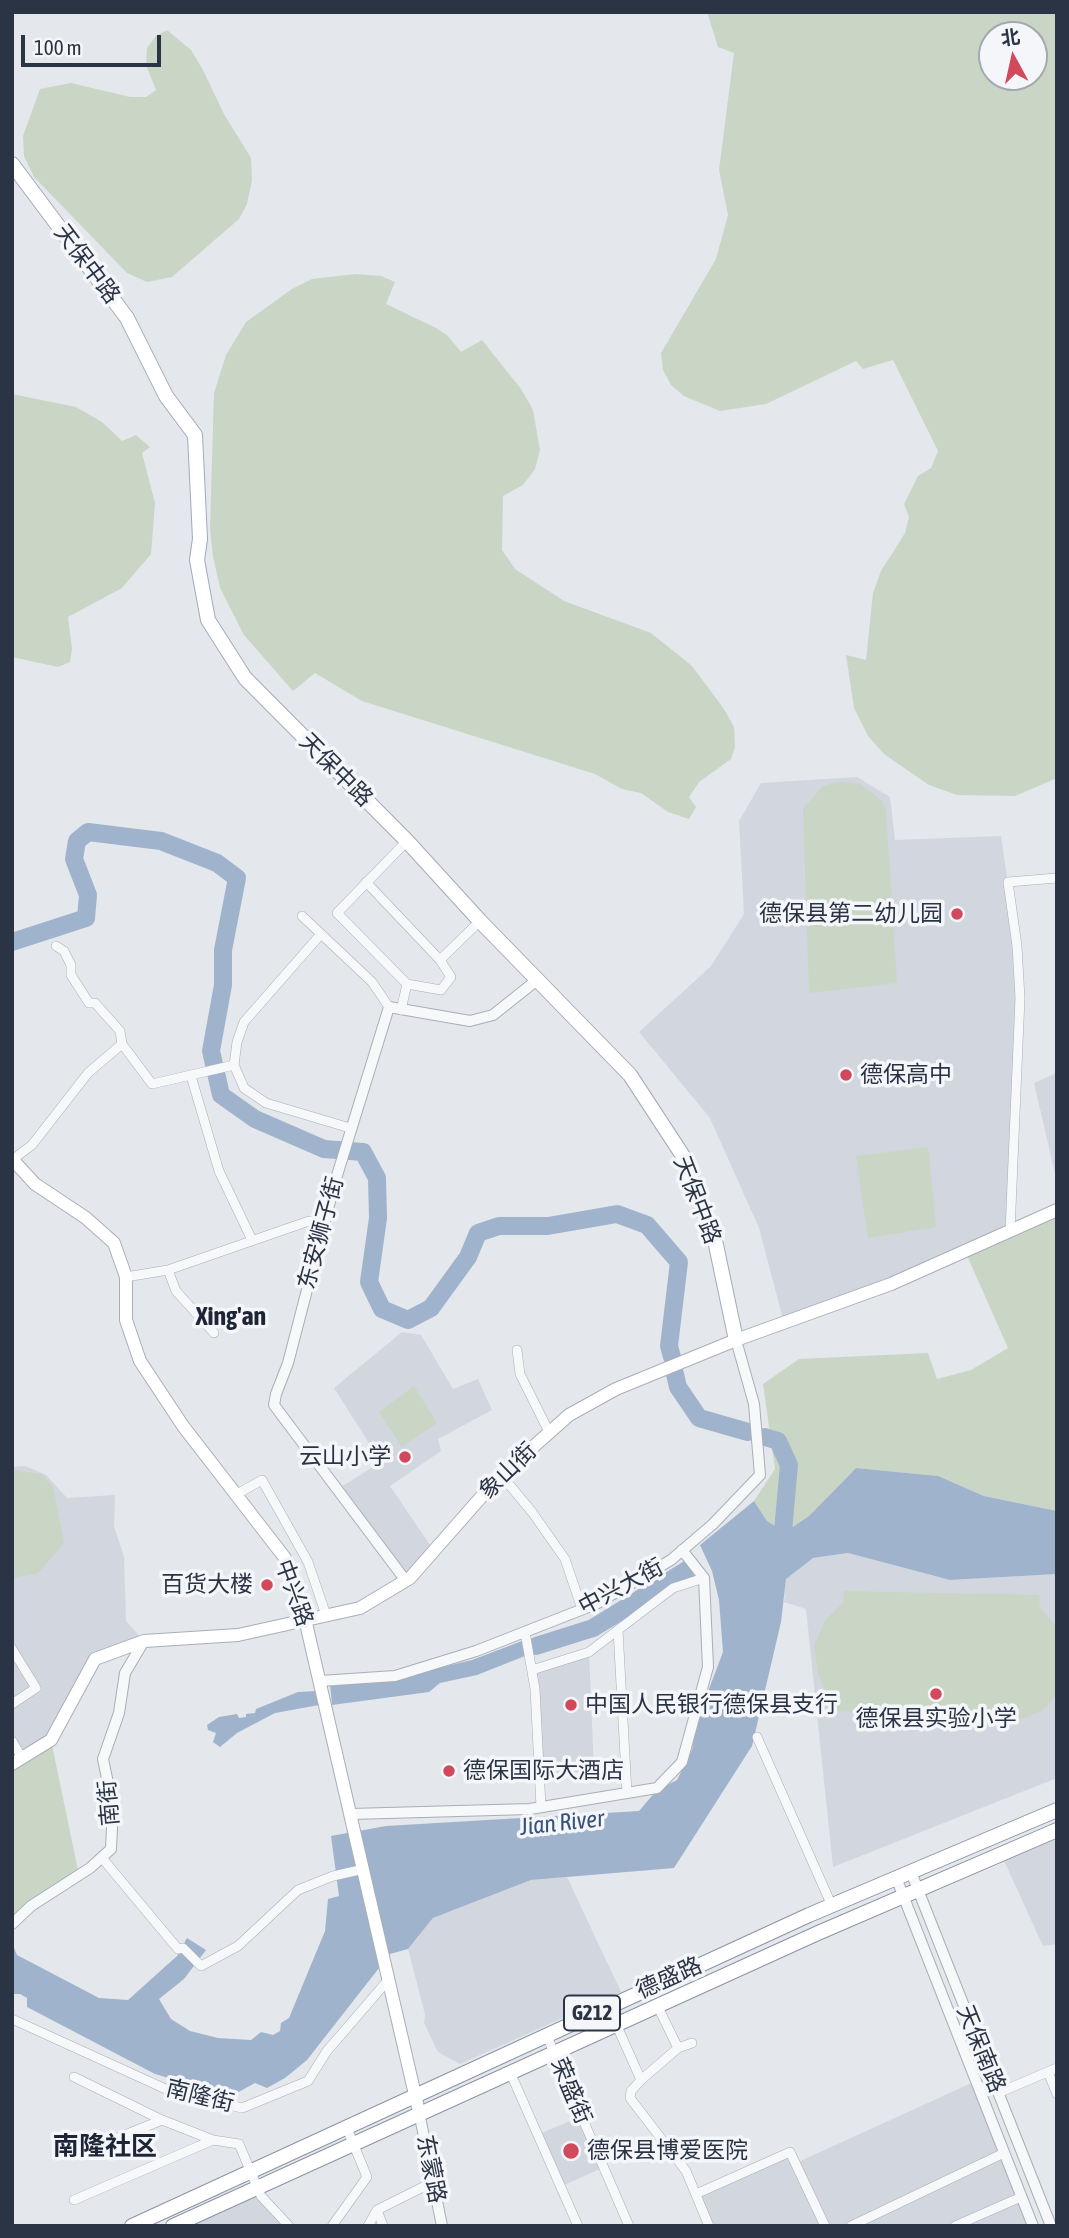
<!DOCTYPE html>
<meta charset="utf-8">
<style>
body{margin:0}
#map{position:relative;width:1069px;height:2238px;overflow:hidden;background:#e4e7ec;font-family:"Asap Condensed","Noto Sans SC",sans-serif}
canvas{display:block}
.frame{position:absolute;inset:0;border:14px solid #2b3445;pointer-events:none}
.north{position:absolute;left:978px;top:21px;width:70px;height:70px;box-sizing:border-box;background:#f4f6f9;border:2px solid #a4a8b1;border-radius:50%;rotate:352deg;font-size:19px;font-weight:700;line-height:28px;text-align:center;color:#2b3445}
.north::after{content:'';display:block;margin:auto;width:24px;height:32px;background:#d1495b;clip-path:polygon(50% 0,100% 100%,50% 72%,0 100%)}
.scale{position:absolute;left:21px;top:35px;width:140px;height:32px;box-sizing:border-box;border:4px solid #2b3445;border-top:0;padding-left:9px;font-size:21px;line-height:24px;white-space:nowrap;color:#2b3445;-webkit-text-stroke:5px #f4f6f9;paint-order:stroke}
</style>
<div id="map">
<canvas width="1069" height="2238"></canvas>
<div class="frame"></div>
<div class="north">北</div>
<div class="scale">100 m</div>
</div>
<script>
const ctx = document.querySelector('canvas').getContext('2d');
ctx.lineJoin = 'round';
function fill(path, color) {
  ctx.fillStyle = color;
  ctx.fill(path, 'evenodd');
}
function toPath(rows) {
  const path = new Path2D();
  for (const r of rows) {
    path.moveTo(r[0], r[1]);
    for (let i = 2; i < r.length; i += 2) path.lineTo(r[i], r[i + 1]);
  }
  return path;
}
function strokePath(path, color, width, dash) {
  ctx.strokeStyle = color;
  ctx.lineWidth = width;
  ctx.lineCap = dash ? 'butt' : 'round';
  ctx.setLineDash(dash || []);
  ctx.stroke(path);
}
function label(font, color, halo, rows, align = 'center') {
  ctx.font = font + ' "Asap Condensed","Noto Sans SC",sans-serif';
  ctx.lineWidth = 7;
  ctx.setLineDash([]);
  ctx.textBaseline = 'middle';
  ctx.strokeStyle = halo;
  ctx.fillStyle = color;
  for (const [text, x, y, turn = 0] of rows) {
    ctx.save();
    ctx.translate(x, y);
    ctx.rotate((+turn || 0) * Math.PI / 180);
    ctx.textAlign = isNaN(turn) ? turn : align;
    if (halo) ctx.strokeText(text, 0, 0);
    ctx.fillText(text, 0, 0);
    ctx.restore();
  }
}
fill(toPath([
 [857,777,890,797,895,840,1001,836,1017,946,1010,1231,784,1323,759,1228,710,1118,639,1032,711,966,744,914,739,821,761,783],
 [1057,1073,1057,1182,1034,1083],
 [402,1332,421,1335,453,1389,478,1379,492,1410,438,1439,441,1451,390,1486,434,1551,410,1578,341,1487,381,1462,334,1388],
 [25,1466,46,1475,67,1498,115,1495,114,1527,124,1556,126,1621,144,1641,95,1659,51,1740,12,1764,12,1467],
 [848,1553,950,1580,1057,1574,1057,1778,833,1867,806,1609,784,1602,786,1578,813,1558],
 [589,1652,594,1771,540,1775,532,1670],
 [1057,1830,1057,1944,1043,1946,1001,1854],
 [567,1877,621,1992,460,2064,438,2052,424,2023,425,2014,408,1949,433,1918,531,1880],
 [976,2081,1033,2226,709,2226,696,2194,790,2152,796,2163],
 [580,2117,602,2168,562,2186,539,2134],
 [256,2193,284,2226,184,2226]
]), '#d2d6de');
fill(toPath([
 [707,12,1057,12,1057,778,1015,796,957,795,929,785,884,754,868,736,854,708,846,655,866,660,873,593,881,571,905,533,909,517,904,504,918,476,931,468,938,451,893,360,863,369,856,361,766,404,720,411,684,396,671,385,663,370,661,353,716,259,728,215,719,170,734,53,718,47],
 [992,35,1034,35,1034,77,992,77],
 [167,30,191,50,203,70,224,114,251,158,252,180,247,204,239,219,172,277,147,282,127,273,34,177,24,156,23,136,40,89,71,83,130,97,146,97,156,90,146,65,147,48,156,36],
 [355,274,381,276,395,282,386,304,436,328,448,336,461,352,482,340,521,389,533,410,540,450,535,469,523,485,503,496,502,550,515,569,564,601,651,633,692,666,724,709,734,727,735,747,731,759,699,782,689,797,696,807,689,819,668,812,641,793,622,789,595,774,362,701,315,673,293,691,244,635,220,588,213,556,210,529,214,393,226,355,246,322,292,289,312,279],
 [12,394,76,407,102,422,122,441,136,435,150,447,142,453,155,503,151,554,122,588,68,617,72,649,70,662,58,667,12,657],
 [837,782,859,783,882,801,886,810,897,983,809,993,803,809,822,787],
 [928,1147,936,1227,868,1238,856,1156],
 [1057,1210,1057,1511,984,1496,937,1476,856,1468,809,1516,785,1532,767,1521,754,1501,775,1469,763,1384,799,1359,928,1353,937,1379,971,1370,1008,1348,965,1251],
 [414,1386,437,1423,402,1447,379,1412],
 [12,1470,41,1474,53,1487,64,1543,37,1574,12,1578],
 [844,1591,1039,1595,1040,1608,1057,1627,1057,1691,1053,1699,1042,1711,1019,1720,836,1711,834,1699,827,1694,818,1673,814,1645,826,1619,843,1603],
 [51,1740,79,1875,12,1924,12,1764]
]), '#c9d6c5');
fill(toPath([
 [856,1468,938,1476,984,1496,1057,1511,1057,1574,950,1580,848,1553,813,1558,786,1579,781,1622,752,1746,674,1868,531,1880,433,1918,408,1949,390,1954,307,2060,285,2078,267,2088,255,2083,235,2094,202,2088,155,2074,27,2007,27,1998,20,1994,12,1994,12,1943,17,1955,99,1998,128,2000,177,1956,187,1938,206,1950,184,1979,159,1999,171,2019,190,2031,218,2038,251,2040,261,2032,273,2035,280,2031,281,2023,289,2018,325,1931,328,1899,339,1896,331,1836,386,1826,639,1811,657,1790,677,1780,692,1750,698,1718,723,1652,719,1600,712,1571,700,1545,754,1501,767,1521,785,1532,809,1516],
 [522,1641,525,1656,477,1675,440,1683,429,1692,332,1705,330,1684,430,1670,472,1660],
 [317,1691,319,1705,275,1713,237,1733,220,1747,213,1742,216,1733,208,1730,207,1725,219,1717,237,1714,239,1718,246,1717,246,1714,255,1713,256,1709,298,1692]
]), '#9fb4cc');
strokePath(toPath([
 [12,942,86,918,88,895,74,859,77,841,88,832,161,841,217,863,237,878,223,950,223,985,211,1051,221,1095,255,1119,324,1149,363,1152,377,1178,378,1218,369,1282,382,1309,408,1320,431,1308,468,1257,478,1233,499,1226,548,1226,617,1214,647,1225,679,1262,669,1346,672,1357],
 [675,1374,678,1387,699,1418,748,1432],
 [765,1437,778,1441,789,1465,781,1553],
 [536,1646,593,1628,687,1570]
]), '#9fb4cc', 18);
const minor = toPath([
 [366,882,440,960],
 [302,916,372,982,389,1007],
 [321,934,244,1022,237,1042,234,1065,244,1088,266,1103,350,1128],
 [56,946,64,951,71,965,71,975,89,1003,95,1003,120,1031,122,1044,152,1084,234,1065],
 [407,984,441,990,451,977,440,960,480,921],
 [401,1010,407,984,337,913,407,841],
 [191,1076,219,1171,252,1240],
 [12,1160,32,1145,88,1073,122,1044],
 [1010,1231,1020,998,1017,946,1008,882,1057,878],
 [168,1270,176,1291,214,1333],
 [126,1277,168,1270,309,1221,324,1224],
 [517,1350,520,1374,549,1432],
 [497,1479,507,1482,532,1512,565,1559,582,1609],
 [237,1494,262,1480,308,1562,326,1615],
 [618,1630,627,1793],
 [525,1632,535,1689,541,1807],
 [12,1649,36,1688,12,1704],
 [532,1670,589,1652,673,1588,704,1578],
 [757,1737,832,1906],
 [12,1741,22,1758],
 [102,1858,178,1949,183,1948,201,1966,238,1946,298,1890,333,1876,364,1869],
 [657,2005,678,2048],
 [12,2019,170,2091,242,2108,308,2081,327,2051,389,1979],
 [616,2024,641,2080],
 [546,2034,629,2226],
 [692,2043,678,2048,641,2080,631,2091,630,2098,686,2171,709,2226],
 [510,2072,578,2226],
 [1048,2072,1057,2094],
 [74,2077,162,2120,213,2140,239,2144,261,2196,289,2226],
 [998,2093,1057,2068],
 [88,2150,162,2120],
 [696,2194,790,2152,825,2226],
 [74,2200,213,2140],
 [377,2210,383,2226],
 [332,2226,367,2177,346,2126],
 [368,2226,377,2210,433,2182],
 [851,2226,1004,2153],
 [955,2226,1021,2197]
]);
const tertiary = toPath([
 [406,1581,274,1405,276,1394,288,1363,335,1182,389,1007,470,1021,493,1015,537,980],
 [320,1681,395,1676,476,1651,596,1604,671,1560,713,1524,760,1475,754,1404,736,1340],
 [351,1814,530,1809,657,1788,682,1762,708,1667,704,1578,682,1550],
 [911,1872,1051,2226],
 [897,1880,1033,2226],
 [12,1924,31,1906,90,1868,111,1849,113,1807,103,1759,119,1713,125,1673,144,1641],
 [419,2112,442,2226]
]);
const secondary = toPath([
 [12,1159,35,1184,86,1218,114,1243,126,1277,126,1320,140,1361,183,1426,285,1558,305,1619,419,2112],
 [12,1764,51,1740,95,1659,144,1641,238,1635,360,1608,410,1578,497,1479,569,1415,616,1389,736,1340,891,1284,1057,1210]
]);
const primary = toPath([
 [12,164,127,318,166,396,195,435,200,539,197,560,208,620,245,678,407,841,480,921,630,1075,683,1156,716,1245,736,1340]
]);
const trunk = toPath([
 [132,2226,809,1915,1057,1810],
 [173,2226,818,1933,1057,1830]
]);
strokePath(minor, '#a9aeb7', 10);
strokePath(tertiary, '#a9aeb7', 12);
strokePath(secondary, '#a9aeb7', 14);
strokePath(primary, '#a3abb8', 16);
strokePath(trunk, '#8b94a3', 16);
strokePath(minor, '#f7f8fa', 9);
strokePath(tertiary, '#f7f8fa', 10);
strokePath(secondary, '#fff', 12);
strokePath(primary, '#fff', 14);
strokePath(trunk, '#fff', 14);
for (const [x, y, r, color] of [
 [957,914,7,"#d1495b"],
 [846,1075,7,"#d1495b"],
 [405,1457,7,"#d1495b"],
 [267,1585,7,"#d1495b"],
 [936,1694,7,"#d1495b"],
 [571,1705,7,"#d1495b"],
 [449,1771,7,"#d1495b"],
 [571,2151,9,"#d1495b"]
]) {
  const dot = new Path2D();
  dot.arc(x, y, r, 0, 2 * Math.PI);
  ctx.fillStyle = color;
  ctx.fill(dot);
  strokePath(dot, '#f4f6f9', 2.5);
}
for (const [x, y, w] of [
 [592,2013,56]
]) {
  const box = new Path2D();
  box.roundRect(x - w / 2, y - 17.5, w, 35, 5);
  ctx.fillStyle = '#f4f6f9';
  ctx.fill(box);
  strokePath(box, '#2b3445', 2);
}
label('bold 21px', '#2b3445', null, [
 ["G212",592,2013]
]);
label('23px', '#2b3445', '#f4f6f9', [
 ["天保中路",87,264,53],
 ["天保中路",336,770,45],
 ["天保中路",697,1200,69],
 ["东安狮子街",321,1233,-75],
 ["象山街",508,1471,-44],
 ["中兴大街",621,1587,-28],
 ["中兴路",294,1593,70],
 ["南街",109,1803,-95],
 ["德盛路",669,1978,-24],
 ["天保南路",981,2049,68],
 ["荣盛街",571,2091,67],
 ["南隆街",200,2096,14],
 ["东蒙路",431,2169,79]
]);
label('23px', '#2b3445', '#f4f6f9', [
 ["德保县第二幼儿园",943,914,"right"],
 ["德保高中",860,1075],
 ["云山小学",391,1457,"right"],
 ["百货大楼",253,1585,"right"],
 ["中国人民银行德保县支行",585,1705],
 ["德保县实验小学",936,1719,"center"],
 ["德保国际大酒店",463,1771],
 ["德保县博爱医院",587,2151]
], 'left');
label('italic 24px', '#34527a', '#f4f6f9', [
 ["Jian River",562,1823,-6]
]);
label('bold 26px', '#1d2536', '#f4f6f9', [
 ["Xing'an",231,1317],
 ["南隆社区",105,2147]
]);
</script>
